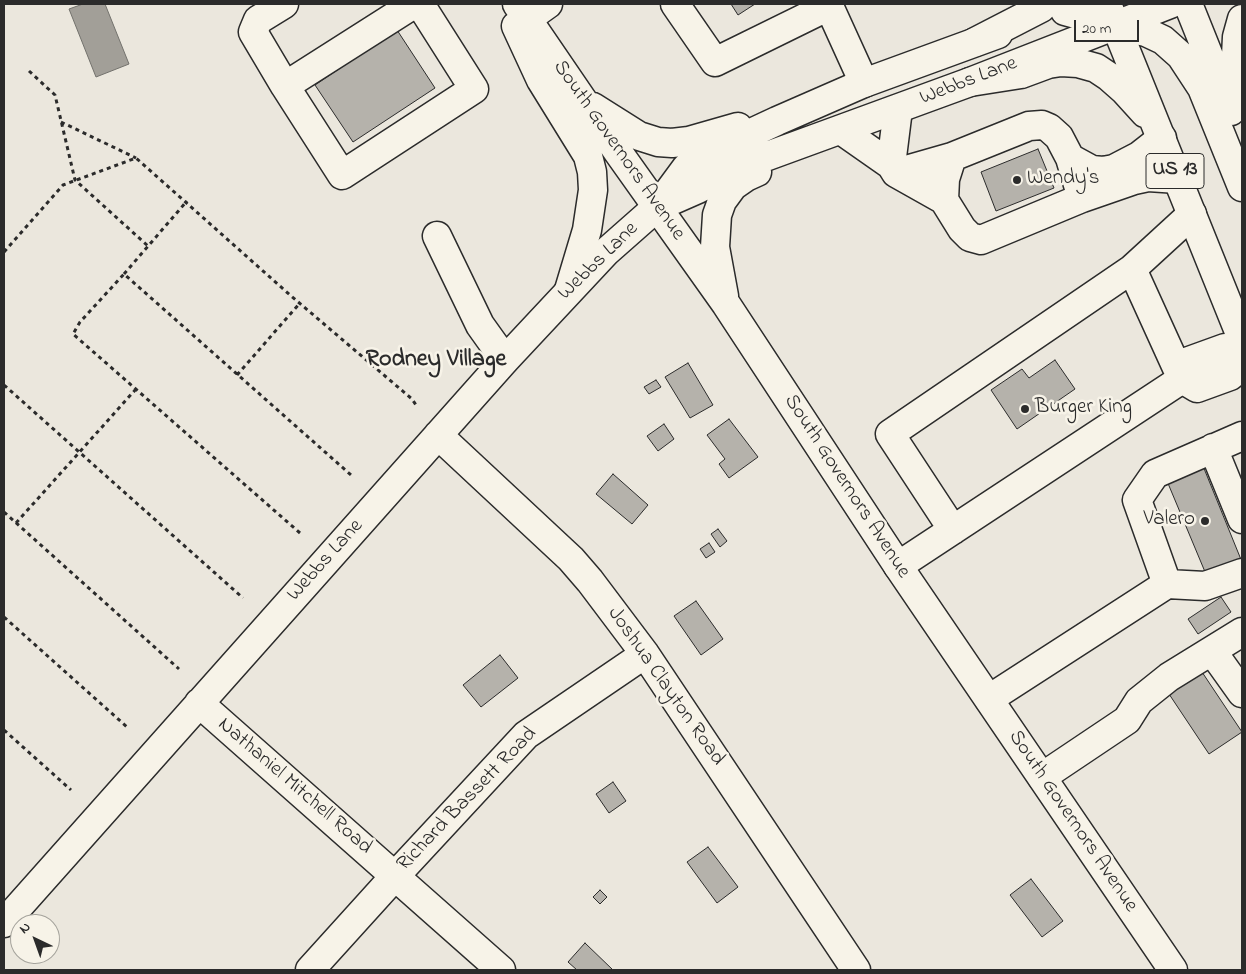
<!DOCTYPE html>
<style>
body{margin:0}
#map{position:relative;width:1246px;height:974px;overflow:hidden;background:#ebe7dd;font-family:"Indie Flower",sans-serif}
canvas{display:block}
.frame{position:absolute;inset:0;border:5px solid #2b2b2b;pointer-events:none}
.north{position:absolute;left:10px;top:914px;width:50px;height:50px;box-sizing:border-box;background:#f7f3e8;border:1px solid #a5a39c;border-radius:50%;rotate:318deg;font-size:14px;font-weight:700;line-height:20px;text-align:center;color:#2b2b2b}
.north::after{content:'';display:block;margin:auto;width:18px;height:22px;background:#2b2b2b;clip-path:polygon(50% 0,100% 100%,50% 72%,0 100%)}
.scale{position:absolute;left:1074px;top:20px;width:65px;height:22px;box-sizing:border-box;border:2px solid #2b2b2b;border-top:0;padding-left:6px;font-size:15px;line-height:18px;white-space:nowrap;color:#2b2b2b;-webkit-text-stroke:4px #f7f3e8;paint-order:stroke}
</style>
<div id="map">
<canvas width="1246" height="974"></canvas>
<div class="frame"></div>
<div class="north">N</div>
<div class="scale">20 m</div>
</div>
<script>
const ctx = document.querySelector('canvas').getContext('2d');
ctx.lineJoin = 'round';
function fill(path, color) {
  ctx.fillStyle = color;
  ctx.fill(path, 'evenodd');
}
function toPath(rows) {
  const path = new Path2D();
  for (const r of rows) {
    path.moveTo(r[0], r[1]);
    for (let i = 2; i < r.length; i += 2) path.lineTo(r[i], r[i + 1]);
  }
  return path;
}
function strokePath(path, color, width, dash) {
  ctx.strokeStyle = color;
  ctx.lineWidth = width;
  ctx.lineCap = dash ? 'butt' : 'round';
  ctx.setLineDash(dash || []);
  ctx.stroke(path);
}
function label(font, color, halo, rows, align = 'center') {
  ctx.font = font + ' "Indie Flower",sans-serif';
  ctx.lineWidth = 5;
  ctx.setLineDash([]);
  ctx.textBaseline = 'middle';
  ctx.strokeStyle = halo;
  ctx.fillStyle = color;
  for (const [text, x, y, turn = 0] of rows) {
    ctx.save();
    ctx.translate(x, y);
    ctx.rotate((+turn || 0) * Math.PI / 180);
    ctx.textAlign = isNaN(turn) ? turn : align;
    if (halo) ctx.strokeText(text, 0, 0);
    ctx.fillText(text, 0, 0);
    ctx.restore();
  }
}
const water = toPath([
 [83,4,105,4,129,64,96,77,69,9,83,4]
]);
fill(water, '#a29f98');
strokePath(water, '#72716c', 1);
const building = toPath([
 [731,4,755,4,738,15,731,4],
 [397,30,435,88,353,142,315,85,397,30],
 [1038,149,1054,188,996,211,981,172,1038,149],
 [1055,360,1075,389,1017,429,991,390,1022,369,1029,378,1055,360],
 [688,363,713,405,690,418,665,377,688,363],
 [656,380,661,387,649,394,644,387,656,380],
 [729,419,758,457,729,478,719,464,725,459,707,435,729,419],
 [664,424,674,439,658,451,647,436,664,424],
 [1203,466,1242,562,1208,579,1167,481,1203,466],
 [613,474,648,505,632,524,596,494,613,474],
 [718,529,727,541,720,547,711,534,718,529],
 [709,543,715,552,706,558,700,549,709,543],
 [1221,597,1231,612,1198,634,1188,619,1221,597],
 [696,601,723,639,701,655,674,616,696,601],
 [500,655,518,678,481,707,463,685,500,655],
 [1198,666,1242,732,1209,754,1165,688,1198,666],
 [613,782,626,801,609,813,596,794,613,782],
 [708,847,738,887,717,903,687,862,708,847],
 [1031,879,1063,921,1042,937,1010,895,1031,879],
 [600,890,607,897,600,904,593,897,600,890],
 [585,943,613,970,577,970,568,962,585,943]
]);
fill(building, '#b5b2ab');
strokePath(building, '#2b2b2b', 1);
const minor = toPath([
 [284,4,258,20,253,32,285,86,342,175,474,89,420,4],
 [675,4,715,62,829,6,864,83],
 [527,19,548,4],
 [285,86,414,4],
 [841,130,891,165,896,173,944,200],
 [1070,158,1092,170,1103,171,1114,169,1139,156,1162,138],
 [891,165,898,109],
 [896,173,952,157],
 [1082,198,1070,158,1059,137,1049,128,1042,125,1029,126,952,157,945,179,944,200,962,229,970,237,981,240,1082,198,1134,180,1148,177,1178,179],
 [437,236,480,325,505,360],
 [1132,269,1192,214],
 [438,435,571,559,590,581,645,654,856,970],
 [1213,448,1242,519],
 [953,530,890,434,1132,269,1182,379,1197,388,1230,376,1242,366],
 [898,566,1182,379,1189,361,1225,348,1242,356],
 [1167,584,1137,500,1155,474,1242,436],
 [1212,651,1242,693],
 [989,699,1167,584,1205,586,1242,573],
 [199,703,501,970],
 [1042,777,1127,720,1139,701,1169,677,1242,632],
 [4,923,505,360,606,252,657,207],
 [310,970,395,876,526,735,645,654]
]);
const major = toPath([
 [517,4,618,152,726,304,898,566,1173,970],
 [516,26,541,80,588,156,592,172,593,190,587,230,569,290],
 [593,107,639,136,658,142,672,143,689,141,738,127],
 [658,206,686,168,734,141,777,121,864,83,998,34],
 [657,207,698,189,743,165,970,82,1170,4],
 [724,296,715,247,717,215,722,201,733,186,746,177,757,172]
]);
const highway = toPath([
 [1107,4,1242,339],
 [1188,4,1231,111],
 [1065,11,1116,25,1146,32,1163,40,1181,56,1202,88,1242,187],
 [1242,19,1237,37,1236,56,1238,80,1242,92],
 [975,42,1041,8,1045,4],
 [970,82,1021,74,1048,64,1061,62,1078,63,1096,68,1108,76,1125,91,1145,113]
]);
strokePath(minor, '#2b2b2b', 31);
strokePath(major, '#2b2b2b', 31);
strokePath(highway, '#2b2b2b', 31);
strokePath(toPath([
 [29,71,55,95,75,180,148,246],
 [61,122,136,158],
 [4,252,63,185,136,158,290,295,412,399,416,405],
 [124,274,187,201],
 [237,375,300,303],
 [4,385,243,598],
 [4,512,179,669],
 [16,523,136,389],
 [300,533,73,334,80,322,124,274,351,475],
 [4,617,127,727],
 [4,730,71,790]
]), '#2b2b2b', 3, [4, 4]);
strokePath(minor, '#f7f3e8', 28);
strokePath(major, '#f7f3e8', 28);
strokePath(highway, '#f7f3e8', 28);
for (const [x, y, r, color] of [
 [1017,180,5,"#2b2b2b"],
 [1025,409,5,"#2b2b2b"],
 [1205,521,5,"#2b2b2b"]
]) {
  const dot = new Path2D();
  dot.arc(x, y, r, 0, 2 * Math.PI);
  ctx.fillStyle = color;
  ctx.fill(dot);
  strokePath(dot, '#f7f3e8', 2);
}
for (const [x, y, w] of [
 [1175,171,58]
]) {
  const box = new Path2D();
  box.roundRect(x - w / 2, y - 17.5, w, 35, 4);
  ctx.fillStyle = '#f7f3e8';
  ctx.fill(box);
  strokePath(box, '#2b2b2b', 1);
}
label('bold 20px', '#2b2b2b', null, [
 ["US 13",1175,171]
]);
label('21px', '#2b2b2b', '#f7f3e8', [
 ["Webbs Lane",969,82,-21],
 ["South Governors Avenue",618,151,55],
 ["Webbs Lane",599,262,-44],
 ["South Governors Avenue",846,487,57],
 ["Webbs Lane",326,561,-48],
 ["Joshua Clayton Road",665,687,55],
 ["Nathaniel Mitchell Road",294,787,41],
 ["Richard Bassett Road",468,800,-46],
 ["South Governors Avenue",1072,822,56]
]);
label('21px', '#2b2b2b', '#f7f3e8', [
 ["Wendy's",1027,180],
 ["Burger King",1035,409],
 ["Valero",1195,521,"right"]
], 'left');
label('bold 24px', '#2b2b2b', '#f7f3e8', [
 ["Rodney Village",436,361]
]);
</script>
